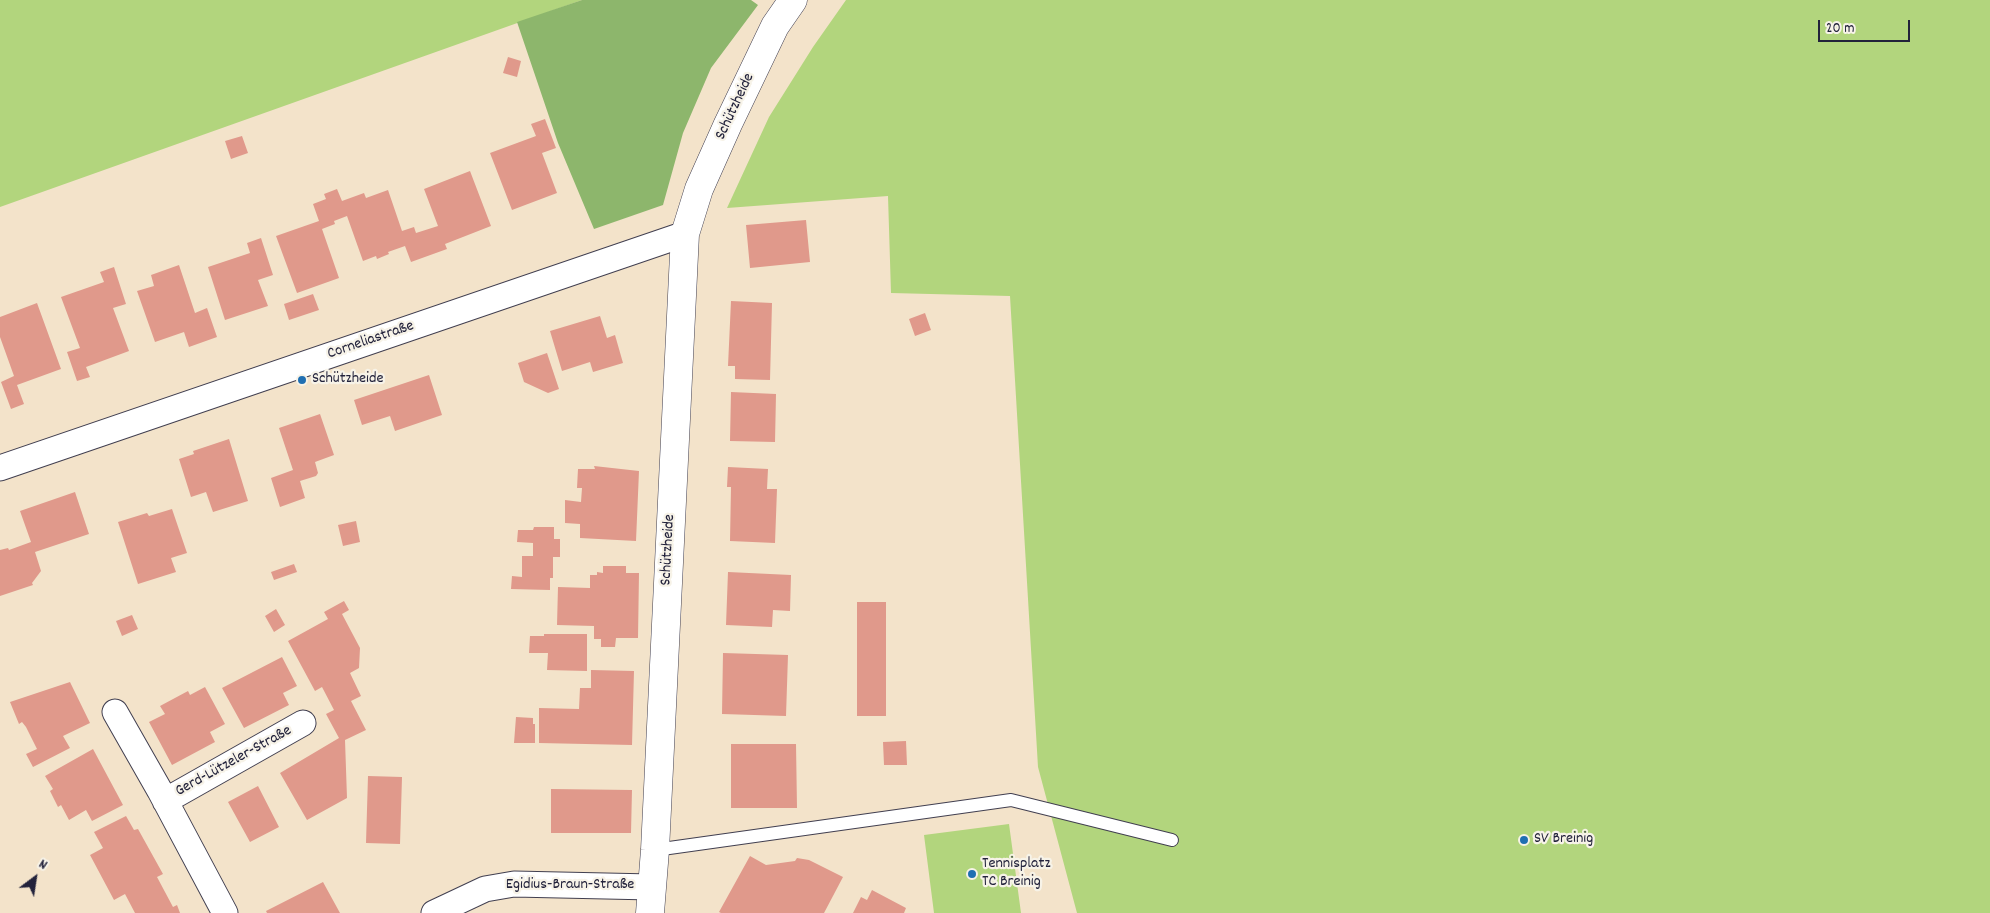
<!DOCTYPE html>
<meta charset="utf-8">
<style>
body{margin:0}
#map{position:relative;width:1990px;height:913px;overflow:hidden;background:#f3e3ca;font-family:Dekko,sans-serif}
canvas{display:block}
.north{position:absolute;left:10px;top:853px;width:50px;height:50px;-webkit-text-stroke:4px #f7f3e8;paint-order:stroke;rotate:31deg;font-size:14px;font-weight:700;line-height:20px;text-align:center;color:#22223b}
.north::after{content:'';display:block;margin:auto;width:18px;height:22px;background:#22223b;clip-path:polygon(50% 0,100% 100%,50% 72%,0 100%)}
.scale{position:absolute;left:1818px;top:20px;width:92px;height:22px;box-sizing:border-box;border:2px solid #22223b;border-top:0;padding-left:6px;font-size:15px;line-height:18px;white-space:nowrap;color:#22223b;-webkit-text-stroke:4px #f7f3e8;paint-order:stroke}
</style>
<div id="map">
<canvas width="1990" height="913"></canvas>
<div class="north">N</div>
<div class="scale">20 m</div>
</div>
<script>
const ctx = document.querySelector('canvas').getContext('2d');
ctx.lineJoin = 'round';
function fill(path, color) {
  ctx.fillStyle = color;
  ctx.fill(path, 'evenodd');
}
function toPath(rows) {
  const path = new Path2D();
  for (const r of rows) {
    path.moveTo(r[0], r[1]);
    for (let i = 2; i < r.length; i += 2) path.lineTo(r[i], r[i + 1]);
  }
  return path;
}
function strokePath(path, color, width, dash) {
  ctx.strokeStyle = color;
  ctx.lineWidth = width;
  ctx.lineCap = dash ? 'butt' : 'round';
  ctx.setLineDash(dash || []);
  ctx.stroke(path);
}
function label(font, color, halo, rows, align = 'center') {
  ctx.font = font + ' Dekko,sans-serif';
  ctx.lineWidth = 4.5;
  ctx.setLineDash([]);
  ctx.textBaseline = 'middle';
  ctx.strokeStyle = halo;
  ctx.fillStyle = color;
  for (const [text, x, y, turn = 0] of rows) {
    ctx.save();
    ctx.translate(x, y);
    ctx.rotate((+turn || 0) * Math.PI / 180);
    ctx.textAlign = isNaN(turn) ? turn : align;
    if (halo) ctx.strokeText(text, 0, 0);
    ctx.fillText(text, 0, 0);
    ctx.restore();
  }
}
fill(toPath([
 [0,0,582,0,0,207],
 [846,0,1990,0,1990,913,1077,913,1038,767,1010,296,891,293,888,196,727,208,769,117,813,47],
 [1009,824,1021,913,934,913,924,835]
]), '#b2d57d');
fill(toPath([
 [582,0,751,0,758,5,711,68,683,133,663,205,594,229,558,143,517,22]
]), '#8db66c');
fill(toPath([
 [508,57,521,61,517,77,503,73],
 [545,119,556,148,542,153,557,193,512,210,490,153,536,136,531,124],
 [242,136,248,153,231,159,225,141],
 [470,171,491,226,445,244,447,249,411,262,405,246,388,252,389,254,377,259,376,256,363,261,347,216,334,221,335,224,322,229,339,278,297,293,276,236,319,221,313,204,326,199,324,194,337,189,342,201,364,193,366,198,388,190,402,231,414,227,416,233,438,226,424,189],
 [806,220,810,262,750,268,746,225],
 [261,238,273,275,258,280,268,306,225,320,208,267,250,253,247,243],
 [179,265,195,313,207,308,217,337,189,347,184,332,155,342,137,291,154,286,151,275],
 [114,267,126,304,113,308,129,351,86,367,90,377,77,381,67,352,80,348,61,297,104,282,100,272],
 [313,294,319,310,289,320,284,304],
 [731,301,772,303,770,380,735,379,735,366,728,366],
 [37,303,61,369,17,385,24,404,11,409,1,382,14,376,0,337,0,317],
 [925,313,931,330,915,336,909,319],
 [600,316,607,338,615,335,623,363,593,372,590,362,562,371,550,331],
 [547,353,559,389,548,393,524,382,518,363],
 [429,375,442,415,395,431,390,416,362,425,354,400],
 [731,392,776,394,775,442,730,441],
 [320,414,334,455,315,462,318,473,316,476,300,481,305,498,280,507,271,478,293,470,279,428],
 [229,439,248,501,213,512,206,492,191,497,179,459,194,454,193,451],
 [594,466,639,471,636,541,580,538,580,524,565,523,565,500,581,502,582,488,577,488,578,469,595,469],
 [728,467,768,469,767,489,777,489,775,543,730,541,731,487,727,487],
 [75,492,89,534,35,552,41,571,32,583,33,585,0,596,0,550,8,548,9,550,31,542,20,511],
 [172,509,187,553,171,558,176,572,138,584,118,522,147,513,149,516],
 [356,521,360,542,343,546,338,525],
 [534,527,554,527,554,539,560,539,560,557,553,557,553,578,550,578,550,590,511,589,512,576,522,577,522,556,533,556,533,543,517,542,518,530,533,530],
 [294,564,297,572,274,580,271,572],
 [603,566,626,566,626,573,639,573,638,638,616,638,615,647,601,647,601,639,594,639,594,626,557,625,558,587,590,588,590,575,597,575,597,572,603,573],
 [728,572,791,575,790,611,773,610,772,627,726,625],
 [344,601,349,610,342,614,360,648,359,668,350,673,361,696,351,701,366,730,345,740,347,798,307,820,280,773,339,738,326,714,334,710,322,687,315,691,288,641,328,619,324,612],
 [857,602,886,602,886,716,857,716],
 [276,609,285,625,274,632,265,616],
 [132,615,138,629,122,636,116,621],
 [544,634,587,634,587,671,547,670,548,653,529,653,530,636,544,636],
 [723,653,788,655,786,716,722,714],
 [282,657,297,686,283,693,289,705,244,728,222,688],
 [591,670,634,671,632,745,539,743,539,708,579,709,580,688,591,688],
 [70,682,90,723,63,736,70,748,33,767,26,754,37,749,26,727,22,722,19,724,10,702],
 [205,687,225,724,210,732,215,742,172,765,149,722,165,714,160,706,188,691,190,695],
 [516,717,533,718,533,724,535,724,535,743,514,743],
 [906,741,907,765,884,765,883,742],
 [731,744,796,744,797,808,731,808],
 [93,749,123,805,92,821,86,810,69,820,61,805,58,807,50,791,53,789,45,776],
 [368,776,402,777,400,844,366,843],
 [258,786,279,827,250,842,228,802],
 [551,789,632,790,631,833,551,833],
 [126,816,134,830,138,829,163,874,157,877,173,907,177,905,180,913,135,913,125,894,114,900,90,855,103,848,94,832],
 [750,856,766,865,795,861,797,858,809,860,843,877,824,913,721,913,719,912],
 [323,882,340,913,267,913,266,911],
 [872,890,906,908,904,913,853,913,861,897,867,900]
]), '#e0998b');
const service = toPath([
 [655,850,1011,800,1172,840]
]);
const minor = toPath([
 [0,468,685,234],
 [115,712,160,791,225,913],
 [165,801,303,723],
 [434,913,485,889,514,884,652,887]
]);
const tertiary = toPath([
 [650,913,655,850,685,234,699,189,728,124,775,26,793,0]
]);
strokePath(service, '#413f50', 14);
strokePath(minor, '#413f50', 27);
strokePath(tertiary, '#413f50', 29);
strokePath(service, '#fff', 12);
strokePath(minor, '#fff', 25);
strokePath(tertiary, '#fff', 28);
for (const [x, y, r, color] of [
 [302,380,5,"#1f6fb2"],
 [1524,840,5,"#1f6fb2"],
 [972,874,5,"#1f6fb2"]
]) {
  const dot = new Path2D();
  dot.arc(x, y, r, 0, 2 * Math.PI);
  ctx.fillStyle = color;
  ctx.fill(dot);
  strokePath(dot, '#f7f3e8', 2);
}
label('16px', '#22223b', '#f7f3e8', [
 ["Schützheide",736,107,-65],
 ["Corneliastraße",371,341,-19],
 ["Schützheide",669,550,-87],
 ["Gerd-Lützeler-Straße",234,762,-29],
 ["Egidius-Braun-Straße",570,886]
]);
label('16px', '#22223b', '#f7f3e8', [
 ["Schützheide",312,380],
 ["SV Breinig",1534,840],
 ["Tennisplatz",982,865],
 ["TC Breinig",982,883]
], 'left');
</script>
